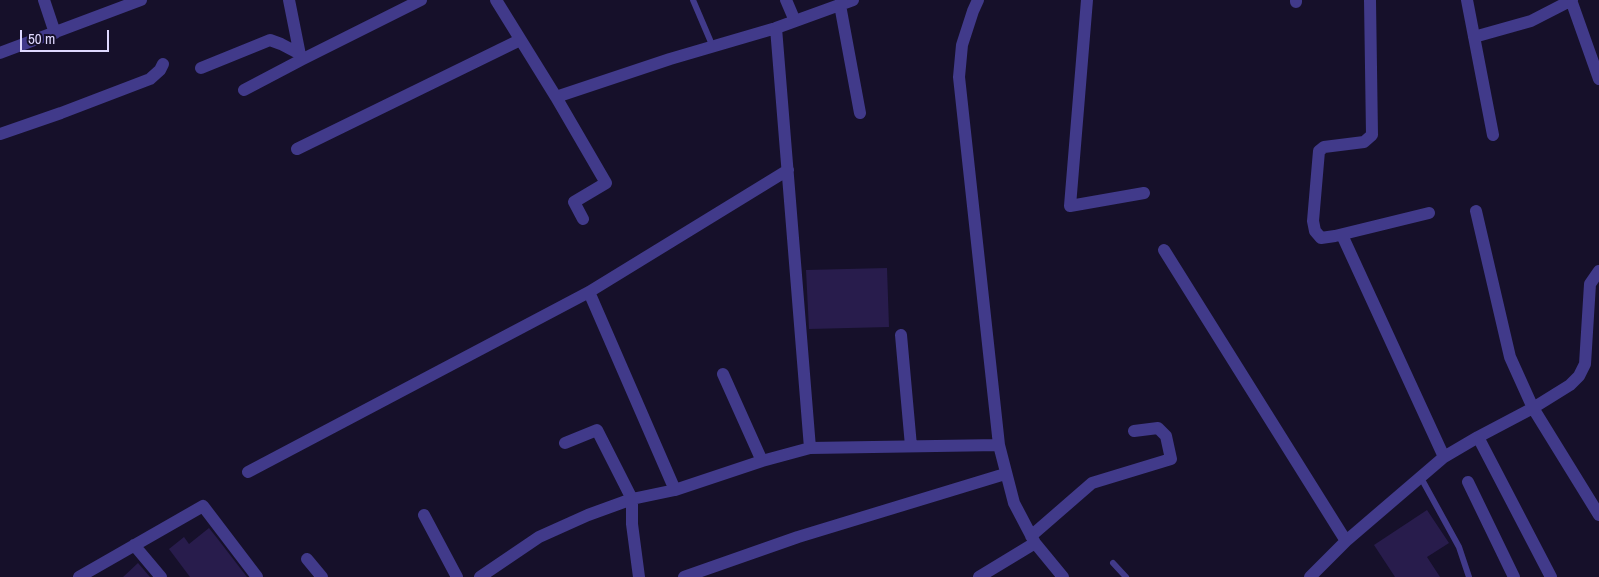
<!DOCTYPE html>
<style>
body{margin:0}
#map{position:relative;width:1599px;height:577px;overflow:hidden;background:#16102a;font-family:"Archivo Narrow",sans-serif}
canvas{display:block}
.scale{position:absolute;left:20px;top:30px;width:89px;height:22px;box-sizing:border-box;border:2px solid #dfd9ff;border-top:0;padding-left:6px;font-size:15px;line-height:18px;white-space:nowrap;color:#dfd9ff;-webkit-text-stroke:4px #16102a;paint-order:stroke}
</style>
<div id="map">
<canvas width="1599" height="577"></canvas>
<div class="scale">50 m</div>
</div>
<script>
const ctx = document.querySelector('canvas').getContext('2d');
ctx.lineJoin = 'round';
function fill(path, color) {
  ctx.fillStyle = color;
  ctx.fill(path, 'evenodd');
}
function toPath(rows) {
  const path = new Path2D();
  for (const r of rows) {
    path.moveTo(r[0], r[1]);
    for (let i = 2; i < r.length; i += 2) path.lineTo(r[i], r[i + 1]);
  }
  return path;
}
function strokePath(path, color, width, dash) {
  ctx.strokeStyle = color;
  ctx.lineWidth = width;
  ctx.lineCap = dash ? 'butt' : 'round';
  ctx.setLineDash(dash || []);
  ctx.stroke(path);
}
fill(toPath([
 [887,268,889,327,809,329,806,270],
 [1427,510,1449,543,1427,557,1440,577,1395,577,1374,545],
 [209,528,217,538,247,577,190,577,169,549,184,537,189,544],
 [138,563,150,577,123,577]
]), '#281c4c');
strokePath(toPath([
 [693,0,713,47],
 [1420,476,1459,547,1469,577],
 [1113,563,1126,577]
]), '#413a8a', 6);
strokePath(toPath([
 [44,0,55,33],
 [496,0,556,97,670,59,776,28,853,0],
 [786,0,795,21],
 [978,0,973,11,962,45,959,77,999,445,1014,503,1035,543,1063,577],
 [1087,0,1070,206,1144,193],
 [1296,0,1296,2],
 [1370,0,1372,135,1364,142,1324,147,1319,151,1313,221,1315,231,1321,238,1335,236,1429,213],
 [1467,0,1493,135],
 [1571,0,1599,79],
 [840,5,860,113],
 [776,28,810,448],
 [1474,37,1531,21,1572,0],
 [0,53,141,0],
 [301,60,421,0],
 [201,68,270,40,281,44,300,54],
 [244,90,301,60,289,0],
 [556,97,606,183,574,202,583,219],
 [0,134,61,113,150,79,160,70,163,64],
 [297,149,520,40],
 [1476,211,1510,357,1533,408,1599,515],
 [1342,235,1444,457],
 [1164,250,1346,541],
 [589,292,675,490],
 [901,335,911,446],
 [723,374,762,461],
 [1478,437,1551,577],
 [248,472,589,292,788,170],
 [1468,482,1514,577],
 [424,515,457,577],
 [1031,536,1092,483,1171,459,1166,436,1158,428,1134,431],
 [134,545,161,577],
 [307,559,322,577],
 [79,577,203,506,257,577],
 [480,577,539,537,588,515,632,499,597,430,565,443],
 [639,577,632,524,632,499,675,490,762,461,810,448,999,445],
 [684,577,798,537,1005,474],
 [979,577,1035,543],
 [1310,577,1346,541,1444,457,1478,437,1533,408,1570,385,1579,376,1585,364,1590,284,1599,271]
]), '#413a8a', 12);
</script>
